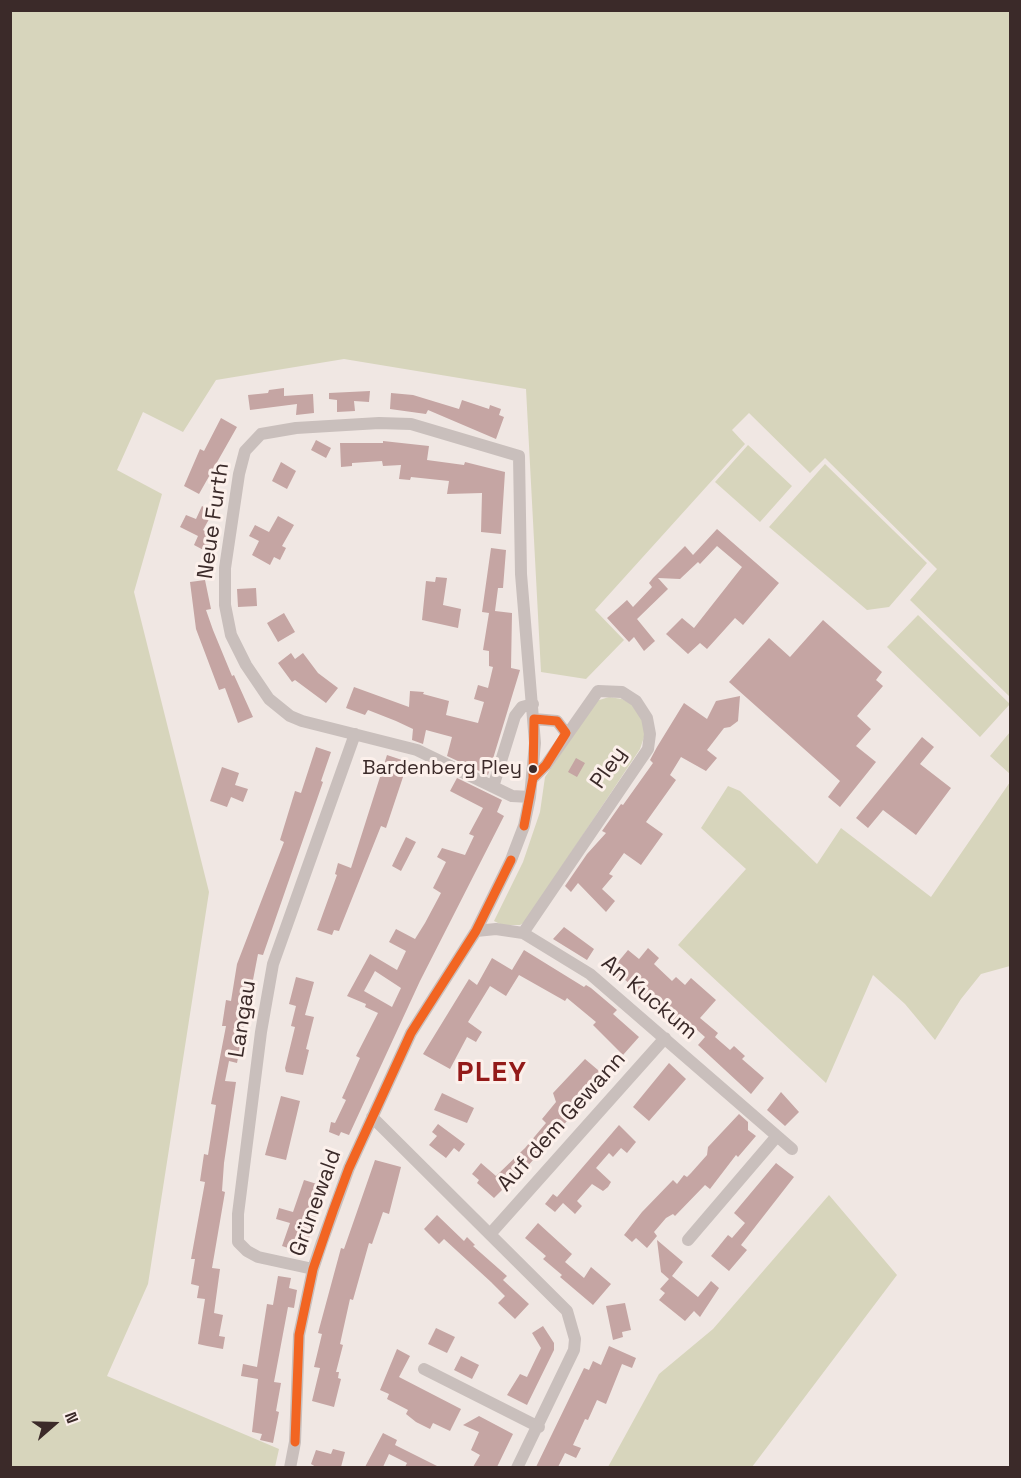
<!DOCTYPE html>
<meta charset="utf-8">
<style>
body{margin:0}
#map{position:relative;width:1021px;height:1478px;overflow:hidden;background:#f0e7e3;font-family:"Space Grotesk",sans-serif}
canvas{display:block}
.frame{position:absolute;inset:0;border:12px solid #3b2a29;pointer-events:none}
.north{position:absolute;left:24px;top:1394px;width:60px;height:60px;-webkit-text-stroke:4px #fcf0eb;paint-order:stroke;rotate:70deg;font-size:16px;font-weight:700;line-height:24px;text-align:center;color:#3b2a29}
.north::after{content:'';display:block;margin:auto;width:21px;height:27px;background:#3b2a29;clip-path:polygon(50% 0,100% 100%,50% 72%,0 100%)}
</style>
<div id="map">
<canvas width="1021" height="1478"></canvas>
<div class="frame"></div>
<div class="north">N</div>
</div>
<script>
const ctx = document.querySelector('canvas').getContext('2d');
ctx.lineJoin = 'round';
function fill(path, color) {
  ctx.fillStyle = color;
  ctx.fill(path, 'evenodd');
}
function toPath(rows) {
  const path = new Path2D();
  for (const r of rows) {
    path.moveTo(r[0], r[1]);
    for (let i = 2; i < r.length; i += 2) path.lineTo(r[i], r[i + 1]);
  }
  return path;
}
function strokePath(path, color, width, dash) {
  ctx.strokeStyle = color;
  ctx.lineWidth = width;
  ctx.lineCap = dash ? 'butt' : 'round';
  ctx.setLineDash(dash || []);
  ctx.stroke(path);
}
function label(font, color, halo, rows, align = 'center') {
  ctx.font = font + ' "Space Grotesk",sans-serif';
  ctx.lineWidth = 6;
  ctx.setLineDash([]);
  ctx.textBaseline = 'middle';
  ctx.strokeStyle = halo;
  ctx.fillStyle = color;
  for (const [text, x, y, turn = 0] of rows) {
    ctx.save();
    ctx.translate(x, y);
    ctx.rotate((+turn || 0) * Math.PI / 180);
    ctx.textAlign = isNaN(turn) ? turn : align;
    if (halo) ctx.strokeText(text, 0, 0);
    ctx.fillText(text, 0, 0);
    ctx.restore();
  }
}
fill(toPath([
 [10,11,1010,11,1010,697,910,600,937,569,825,458,810,473,749,413,732,430,745,444,595,610,624,640,586,679,541,672,526,389,344,359,216,380,183,432,143,412,117,470,162,494,134,592,209,892,148,1284,107,1376,279,1449,275,1467,11,1467],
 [748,445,792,486,760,522,715,482],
 [825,464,927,563,889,607,867,610,769,527],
 [918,615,1010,704,980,737,887,647],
 [609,697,622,699,633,705,643,719,645,734,640,749,525,922,520,925,502,925,494,921,523,862,540,812,545,777,596,701],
 [1010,732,1010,774,990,756],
 [1010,782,1010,966,981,974,961,999,935,1040,905,1004,873,975,826,1083,678,945,746,869,701,828,728,786,740,791,817,864,841,828,931,897],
 [829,1195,897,1275,752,1467,608,1467,659,1374,713,1329]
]), '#d7d5bc');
fill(toPath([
 [284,388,284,396,313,394,314,413,296,415,297,404,250,410,248,395,268,393,269,390],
 [370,391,369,402,354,401,355,411,337,412,337,400,329,399,329,393],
 [391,393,413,395,459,409,462,400,489,409,490,405,501,409,499,415,504,417,496,439,428,410,426,414,390,409],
 [221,418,237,427,199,494,184,486,200,449,204,451],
 [316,440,331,448,326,458,311,450],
 [383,441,429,446,427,460,464,465,465,462,505,472,501,534,481,532,482,493,447,494,449,481,411,477,410,480,399,479,401,465,383,466,382,461,352,463,352,466,341,467,340,443,383,443],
 [281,462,296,471,287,489,272,481],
 [202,506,213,512,203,530,218,538,211,554,194,545,198,536,180,527,186,515,196,519],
 [278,516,294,525,282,546,286,548,280,560,274,557,270,565,252,555,259,541,249,536,255,525,269,532],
 [717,529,779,583,743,625,735,618,707,649,700,643,688,654,666,634,682,618,694,628,742,567,717,546,700,564,698,562,680,579,658,578,668,589,637,619,655,641,644,651,634,637,629,642,607,618,627,600,633,607,652,587,649,583,653,578,685,546,693,555],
 [491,548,506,550,503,588,498,588,495,611,512,613,511,668,520,670,488,775,447,756,452,737,426,730,423,744,412,740,413,729,396,721,368,710,365,715,346,708,354,687,409,707,410,691,424,692,423,694,449,701,446,715,478,723,484,702,474,699,478,685,488,688,493,667,489,666,489,651,483,650,489,613,482,612],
 [436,577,447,578,443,605,461,609,458,628,422,620,426,581,435,582],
 [205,580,211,609,206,610,213,630,232,676,234,675,253,717,238,723,225,688,219,690,196,629,190,582],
 [256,588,257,606,238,607,237,589],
 [284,613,295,632,278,642,267,623],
 [823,620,882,672,876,680,883,686,857,716,871,729,856,746,876,762,840,807,828,797,840,781,729,682,769,638,790,657],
 [291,653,295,659,303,653,318,673,338,688,326,703,295,680,292,682,278,663],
 [740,696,738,721,730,727,724,728,707,750,717,758,706,771,681,757,670,775,676,780,646,822,663,834,641,865,624,853,609,874,613,876,602,889,615,901,606,912,578,883,571,892,565,886,587,854,606,833,602,831,621,804,623,805,653,763,650,760,657,747,684,703,707,719,716,701],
 [922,737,934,747,920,764,951,788,916,835,883,810,868,828,856,818],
 [316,747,331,752,321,781,323,782,263,955,258,954,237,1063,229,1061,225,1081,236,1082,224,1163,222,1191,225,1192,212,1268,220,1269,214,1313,223,1315,219,1336,225,1337,223,1349,207,1346,198,1344,205,1299,197,1298,199,1286,191,1284,195,1259,191,1259,205,1182,200,1181,204,1154,208,1155,216,1105,211,1104,226,1026,222,1026,226,1000,231,1001,237,964,284,842,280,840,295,791,301,793],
 [387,755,408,762,386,828,381,826,339,931,334,930,332,935,317,930,337,875,335,874,338,863,351,868],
 [576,758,585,763,577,777,568,772],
 [222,767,239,773,235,785,248,789,243,802,231,797,227,807,210,801],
 [457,778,502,800,497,812,504,816,420,981,349,1135,341,1132,339,1136,329,1132,331,1122,335,1123,346,1100,342,1098,360,1058,356,1056,378,1013,365,1007,366,1004,347,996,370,954,397,970,406,951,389,942,396,929,415,939,425,923,441,893,433,888,446,862,437,857,442,848,465,855,474,836,469,834,483,808,450,791],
 [375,971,401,988,392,1007,364,991],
 [406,837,416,842,401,871,392,866],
 [564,927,594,949,587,960,553,939],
 [648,948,659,958,654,964,672,981,676,977,685,985,691,978,716,1000,700,1018,718,1033,715,1037,730,1050,734,1046,745,1056,742,1059,764,1078,751,1094,698,1045,705,1037,688,1022,681,1030,666,1017,670,1011,654,996,649,1002,621,976,618,979,606,970,615,960,618,962,628,950,639,959],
 [524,950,584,987,586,985,591,988,617,1010,613,1014,639,1037,623,1055,593,1025,596,1022,567,998,565,1001,519,975,506,996,490,986,468,1022,482,1032,476,1042,467,1037,450,1069,423,1054,469,979,477,985,492,958,512,970],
 [296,977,314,982,305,1015,314,1017,306,1049,309,1050,303,1075,286,1072,285,1068,295,1027,291,1026,296,1006,289,1004],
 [585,1059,605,1076,590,1092,594,1095,580,1106,513,1183,511,1181,494,1198,477,1183,479,1180,472,1174,481,1163,496,1176,525,1148,546,1123,542,1119,556,1102,553,1093],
 [669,1063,686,1079,649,1121,633,1107],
 [781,1092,799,1112,785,1126,767,1110],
 [442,1093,474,1108,467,1123,434,1110],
 [281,1096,300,1101,286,1160,265,1155],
 [739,1114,748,1122,748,1130,756,1136,738,1157,736,1155,710,1189,705,1185,675,1216,673,1214,666,1218,654,1232,657,1236,647,1248,636,1238,632,1242,624,1235,642,1212,673,1180,677,1184,684,1175,687,1177,691,1173,707,1155,708,1147],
 [438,1124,465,1144,459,1152,454,1148,446,1158,429,1145,437,1136,432,1132],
 [619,1125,636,1142,627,1153,621,1148,613,1157,609,1153,596,1168,611,1182,608,1187,603,1191,592,1184,577,1201,582,1206,575,1214,563,1203,555,1212,545,1204,553,1194,557,1197],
 [375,1160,401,1167,389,1214,383,1212,372,1244,369,1243,353,1300,350,1299,340,1344,343,1345,336,1372,339,1372,338,1378,341,1379,334,1407,312,1401,320,1368,314,1367,322,1334,318,1333,341,1248,344,1249],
 [776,1163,794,1177,741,1245,747,1250,729,1271,711,1256,728,1235,732,1238,745,1223,734,1213],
 [320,1178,329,1181,307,1244,303,1243,300,1252,282,1246,290,1223,276,1219,279,1208,293,1212,304,1180,317,1184],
 [437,1215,464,1241,467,1237,475,1245,473,1246,507,1276,503,1280,529,1304,515,1319,498,1303,505,1296,491,1282,444,1239,439,1244,424,1229],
 [538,1223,572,1254,565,1262,584,1278,591,1267,611,1284,593,1305,560,1277,562,1275,543,1259,546,1256,525,1238],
 [657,1240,683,1262,672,1276,698,1297,711,1281,719,1288,700,1317,694,1311,685,1321,659,1300,665,1293,660,1289,669,1279,661,1272],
 [278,1276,291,1278,289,1288,297,1290,294,1308,288,1307,274,1382,281,1383,276,1411,279,1412,273,1443,260,1440,262,1434,252,1432,258,1379,241,1376,243,1364,257,1367,267,1304,273,1305],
 [625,1303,631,1330,622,1332,623,1337,613,1340,606,1306],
 [543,1326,554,1343,554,1350,527,1405,507,1395,520,1374,527,1377,541,1348,532,1333],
 [436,1328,455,1337,447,1353,428,1344],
 [609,1346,636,1358,632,1368,622,1364,606,1404,597,1400,588,1420,585,1419,573,1445,581,1448,576,1458,565,1453,558,1467,536,1467,584,1368,589,1370,593,1361,601,1365],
 [397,1349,410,1356,399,1377,461,1409,450,1431,433,1423,430,1429,416,1422,406,1414,408,1410,387,1399,389,1394,380,1390],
 [461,1356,479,1365,472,1379,454,1370],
 [479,1416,513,1434,497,1467,473,1467,480,1455,471,1450,479,1432,463,1425],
 [383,1433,397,1440,395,1445,439,1467,405,1467,407,1463,389,1454,383,1467,365,1467],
 [333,1449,345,1452,341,1467,316,1467,311,1464,316,1450,331,1454]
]), '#c5a5a3');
strokePath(toPath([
 [534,719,557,721,566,733],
 [493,787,515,716,522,707,533,704],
 [476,931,496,929,523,933,590,974,792,1149],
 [523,933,648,749,650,734,647,718,636,701,622,692,598,691,546,765,533,778],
 [372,1117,567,1311,575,1339,574,1350,517,1468],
 [491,1233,665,1038],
 [688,1240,777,1136],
 [313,1269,258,1257,247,1251,238,1242,238,1214,261,1032,273,964,355,734],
 [424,1369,539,1427],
 [290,1468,295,1442,299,1335,313,1269,322,1242,349,1168,411,1033,476,931,511,860,524,826,530,797,535,743,521,574,519,456,411,424,379,423,296,428,261,434,245,451,239,474,225,568,225,605,231,635,246,665,269,699,290,716,302,721,417,750,512,796,530,797]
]), '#c9bfbc', 12);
strokePath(toPath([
 [534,719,557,721,566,733,546,765,533,778,534,719],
 [524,826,533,778],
 [524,826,533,778],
 [476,931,511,860],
 [476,931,511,860],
 [411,1033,476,931],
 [411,1033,476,931],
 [349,1168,411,1033],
 [349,1168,411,1033],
 [333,1211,349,1168],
 [313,1269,333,1211],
 [313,1269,333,1211],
 [299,1335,313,1269],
 [299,1335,313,1269],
 [295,1442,299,1335],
 [295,1442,299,1335]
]), '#f26522', 9);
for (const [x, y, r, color] of [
 [533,769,5,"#3b2a29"]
]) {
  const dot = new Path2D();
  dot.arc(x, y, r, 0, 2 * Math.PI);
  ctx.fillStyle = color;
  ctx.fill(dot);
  strokePath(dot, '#fcf0eb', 2);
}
label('20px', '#3b2a29', '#fcf0eb', [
 ["Bardenberg Pley",522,769]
], 'right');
label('22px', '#3b2a29', '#fcf0eb', [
 ["Neue Furth",214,521,-82],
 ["Pley",609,768,-55],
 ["An Kuckum",649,998,40],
 ["Langau",243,1019,-81],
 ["Auf dem Gewann",562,1122,-48],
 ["Grünewald",316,1203,-70]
]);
ctx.letterSpacing = '1.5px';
label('bold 28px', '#931a19', '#fcf0eb', [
 ["PLEY",492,1073]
]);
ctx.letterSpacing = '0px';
</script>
